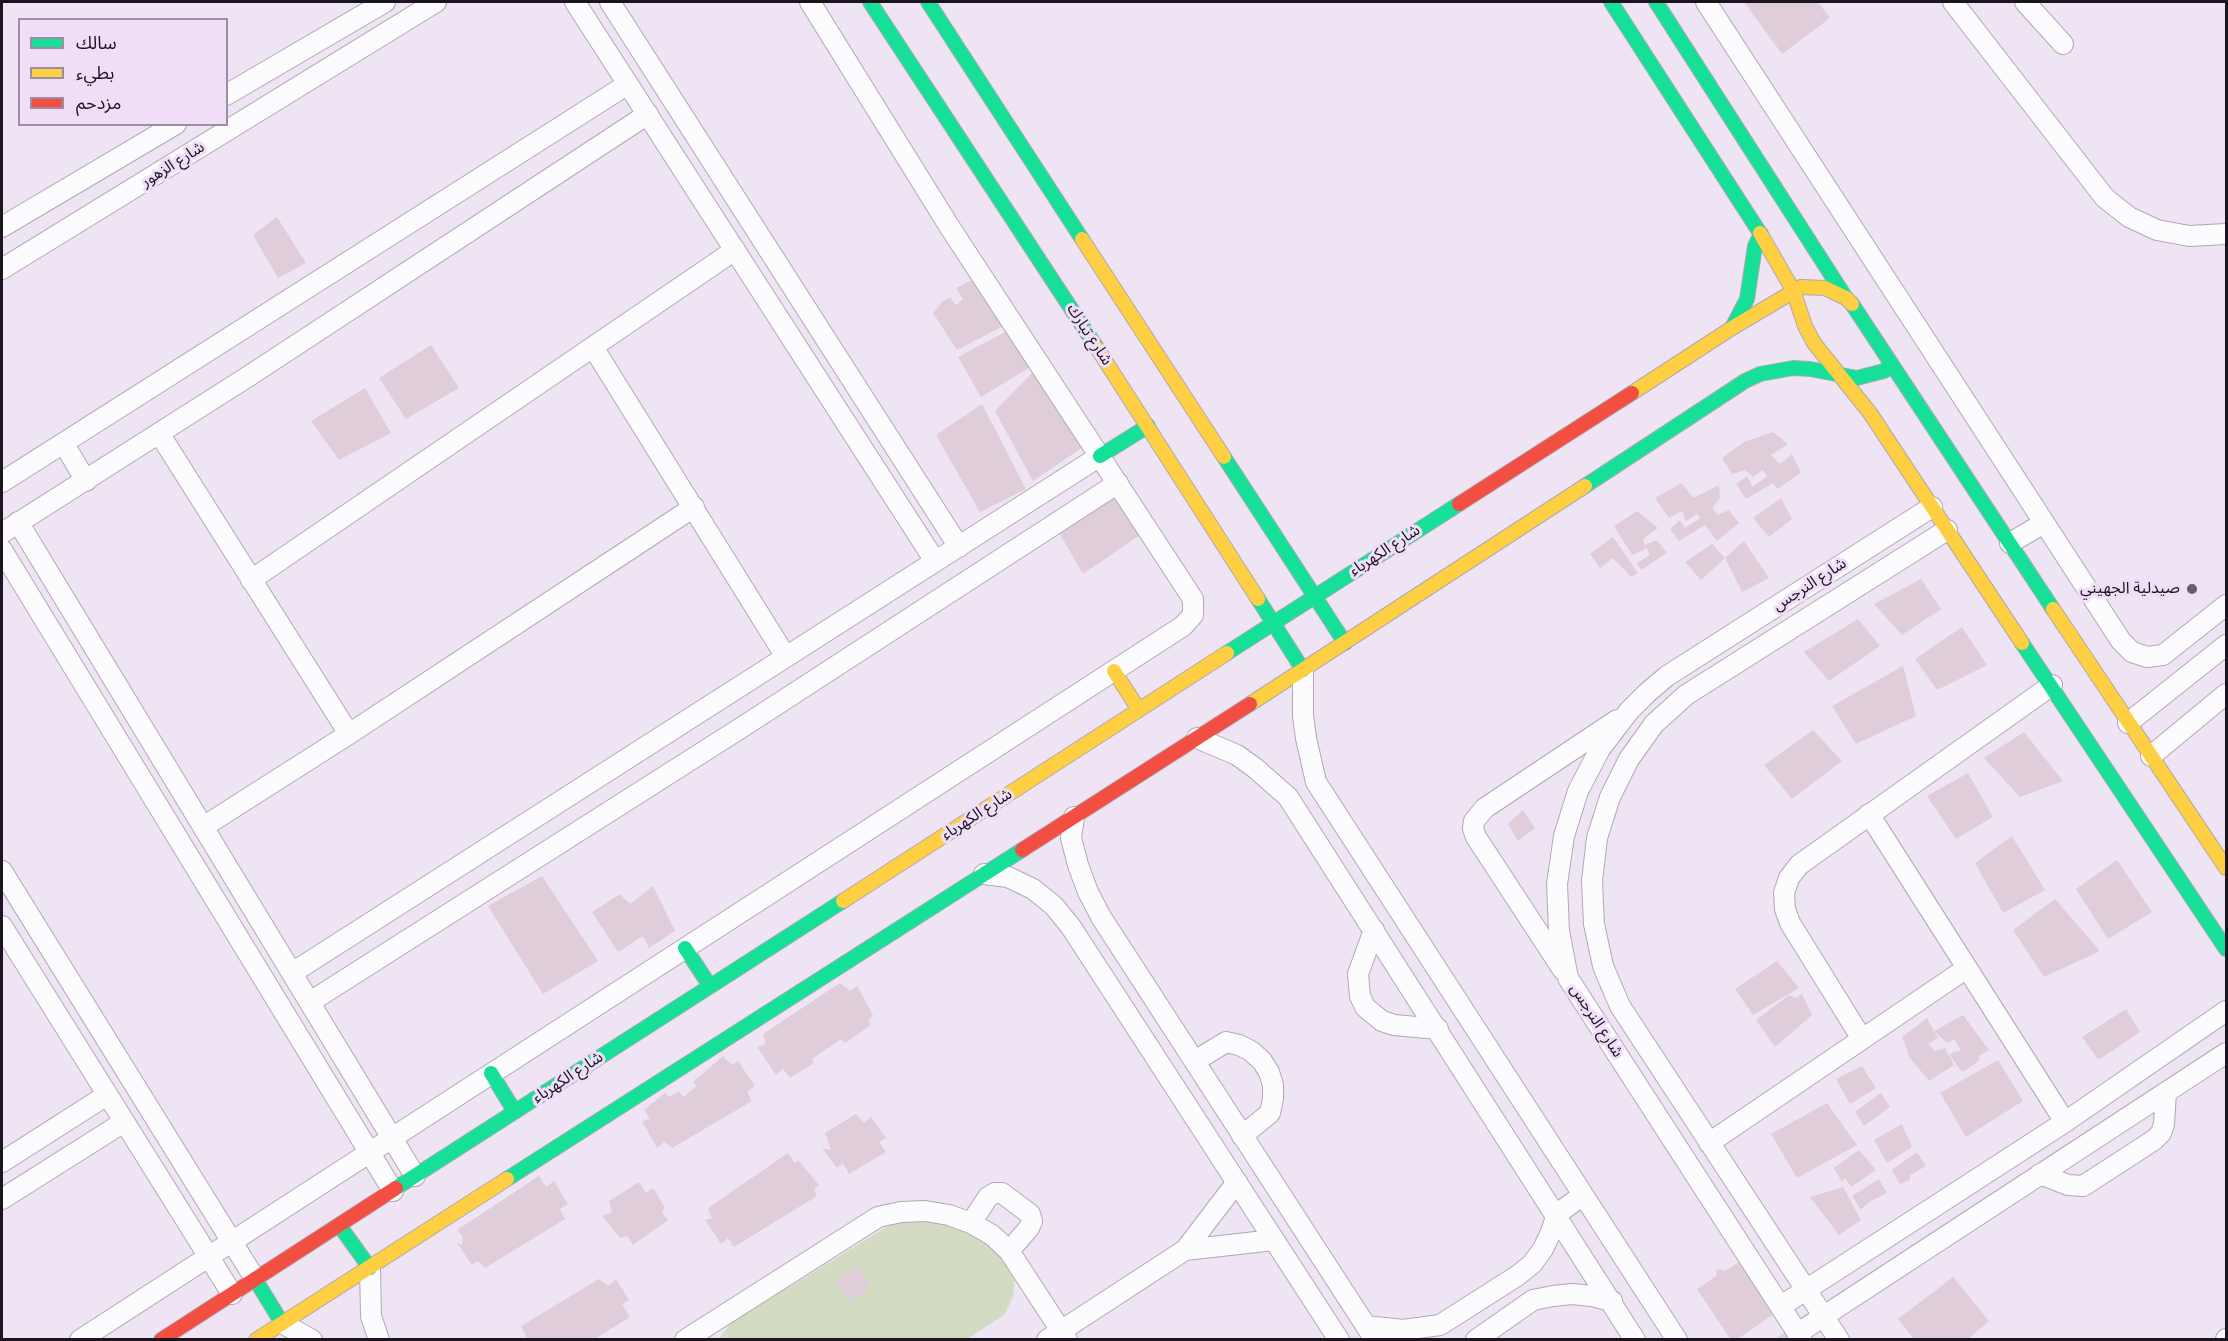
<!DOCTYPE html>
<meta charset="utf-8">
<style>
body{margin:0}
#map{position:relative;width:2228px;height:1341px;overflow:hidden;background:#eee4f3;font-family:"Source Serif 4","Noto Sans Arabic",serif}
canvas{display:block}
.frame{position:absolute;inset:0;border:3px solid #1c151f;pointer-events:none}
.legend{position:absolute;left:18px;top:18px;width:210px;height:108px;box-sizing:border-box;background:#f0def9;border:2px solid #9b8ea2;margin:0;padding:8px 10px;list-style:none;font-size:18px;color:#1c151f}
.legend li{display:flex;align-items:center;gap:12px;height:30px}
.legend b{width:30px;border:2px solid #9b8ea2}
</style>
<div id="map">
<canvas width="2228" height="1341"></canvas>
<div class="frame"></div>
<ul class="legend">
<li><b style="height:8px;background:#16e098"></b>سالك</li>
<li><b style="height:8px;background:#ffcf43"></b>بطيء</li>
<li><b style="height:8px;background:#f24e42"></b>مزدحم</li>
</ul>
</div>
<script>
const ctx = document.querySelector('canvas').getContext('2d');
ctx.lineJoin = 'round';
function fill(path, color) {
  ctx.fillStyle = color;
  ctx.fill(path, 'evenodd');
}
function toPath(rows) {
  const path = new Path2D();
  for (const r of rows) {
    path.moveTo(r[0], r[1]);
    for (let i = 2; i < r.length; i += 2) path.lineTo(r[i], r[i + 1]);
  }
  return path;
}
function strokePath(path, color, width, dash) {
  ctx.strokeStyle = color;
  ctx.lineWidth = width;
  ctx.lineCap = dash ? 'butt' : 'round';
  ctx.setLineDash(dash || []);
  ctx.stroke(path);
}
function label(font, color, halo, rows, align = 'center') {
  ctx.font = font + ' "Source Serif 4","Noto Sans Arabic",serif';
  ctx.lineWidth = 6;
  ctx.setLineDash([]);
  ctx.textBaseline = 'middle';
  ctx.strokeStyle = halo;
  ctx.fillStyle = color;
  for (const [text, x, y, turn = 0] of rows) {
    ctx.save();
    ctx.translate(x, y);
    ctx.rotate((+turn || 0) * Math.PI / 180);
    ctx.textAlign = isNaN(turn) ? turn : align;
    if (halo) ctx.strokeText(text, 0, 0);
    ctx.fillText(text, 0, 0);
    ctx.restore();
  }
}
fill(toPath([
 [901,1218,953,1223,984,1241,998,1252,1015,1276,1013,1297,1004,1315,967,1339,718,1340,731,1323]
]), '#d4dbc3');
fill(toPath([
 [1744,2,1818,2,1830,18,1782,54],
 [277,217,306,263,278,278,253,235],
 [976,278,1005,325,957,350,933,313,942,302,950,297,956,305,963,299,956,288],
 [1011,329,1032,366,981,397,958,357],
 [431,345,459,388,406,419,379,378],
 [1034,371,1086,445,1033,481,995,411],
 [365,388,391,433,339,460,311,421],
 [982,404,1026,489,980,512,936,435],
 [1773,432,1788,444,1771,455,1780,464,1792,454,1801,473,1777,489,1773,483,1746,499,1736,484,1747,476,1753,487,1767,476,1763,470,1753,477,1745,470,1732,474,1722,458,1744,442],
 [1682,483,1693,498,1719,485,1720,498,1712,508,1718,515,1729,510,1739,523,1717,541,1705,525,1679,541,1670,529,1680,520,1685,528,1700,518,1697,514,1686,521,1682,511,1669,518,1655,498],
 [1112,494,1140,535,1083,574,1058,531],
 [1781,498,1792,519,1769,537,1753,518],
 [1637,511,1658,528,1643,539,1646,549,1632,555,1614,526],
 [1613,537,1638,573,1631,577,1613,558,1600,568,1590,554],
 [1657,540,1667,553,1641,570,1637,563,1650,555,1645,545],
 [1744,541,1769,578,1742,592,1725,558,1701,580,1685,562,1712,544,1725,558],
 [1921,579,1941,609,1902,635,1874,604],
 [1858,619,1880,646,1829,681,1804,652],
 [1962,627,1987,665,1937,690,1915,659],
 [1903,666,1916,716,1856,744,1832,706],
 [1813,730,1842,761,1792,799,1764,765],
 [2024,732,2063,781,2020,797,1984,758],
 [1968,773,1993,817,1956,839,1927,796],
 [1523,810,1535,828,1518,841,1508,824],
 [2012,836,2045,890,2003,913,1975,863],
 [2117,860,2152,912,2108,939,2076,889],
 [542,876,598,961,543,994,488,906],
 [653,886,675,931,649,948,643,936,618,952,592,912,620,894,630,904],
 [2055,899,2100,951,2044,977,2013,930],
 [1777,961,1799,988,1753,1015,1735,989],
 [840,983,850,991,857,986,873,1015,868,1021,871,1025,845,1043,841,1039,812,1059,814,1063,790,1078,783,1069,776,1075,757,1047,766,1044,763,1034],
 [1802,994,1812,1015,1775,1047,1756,1020,1789,995,1796,998],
 [2126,1009,2140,1032,2100,1059,2097,1058,2082,1037],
 [1963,1015,1989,1050,1979,1056,1979,1061,1962,1072,1949,1054,1961,1050,1954,1039,1947,1043,1934,1031,1938,1038,1928,1044,1935,1051,1945,1048,1954,1065,1929,1081,1910,1058,1902,1037,1927,1018,1934,1031],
 [723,1056,732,1065,738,1061,755,1086,747,1092,752,1101,672,1148,664,1142,657,1148,642,1121,650,1119,644,1110,665,1093,669,1097,679,1091,683,1097,697,1086,693,1082],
 [1998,1060,2023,1101,1966,1137,1940,1093],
 [1862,1066,1876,1088,1850,1104,1836,1079],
 [1881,1093,1890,1107,1864,1126,1855,1112],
 [1827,1103,1857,1145,1797,1178,1771,1134],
 [856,1114,864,1123,871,1117,886,1138,879,1142,886,1152,849,1174,843,1163,837,1168,822,1148,831,1150,825,1133],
 [1902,1124,1912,1147,1887,1163,1874,1140],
 [1859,1150,1876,1170,1851,1187,1845,1178,1842,1182,1834,1168],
 [1917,1152,1926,1166,1910,1175,1910,1180,1900,1184,1892,1170],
 [788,1153,795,1163,798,1160,819,1185,814,1189,817,1196,734,1247,728,1238,721,1244,705,1220,712,1218,708,1208],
 [539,1176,546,1187,554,1181,568,1204,560,1209,565,1219,485,1268,478,1261,472,1265,457,1243,462,1245,463,1237,457,1230],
 [1879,1179,1887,1193,1869,1202,1861,1210,1852,1196],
 [639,1182,646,1193,653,1188,665,1208,662,1213,668,1220,633,1245,627,1236,620,1238,602,1216,612,1212,609,1201],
 [1843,1187,1861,1220,1839,1235,1810,1197],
 [1739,1262,1774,1314,1736,1340,1731,1340,1697,1289,1716,1276,1717,1269,1725,1271],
 [858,1266,871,1288,848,1301,836,1279],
 [1953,1277,1989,1321,1967,1340,1915,1340,1898,1319],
 [599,1279,608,1286,616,1279,629,1300,622,1304,630,1317,593,1340,528,1340,521,1326],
 [1786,1332,1791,1340,1772,1340]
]), '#dfced9');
const street = toPath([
 [575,2,935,561],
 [610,2,959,547],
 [1706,2,2121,641,2132,652,2147,657,2163,655,2226,605],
 [1953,2,2105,198,2129,217,2157,230,2189,236,2226,234],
 [2025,2,2063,44],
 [226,95,385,2],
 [2,227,176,124],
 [2,269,436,2],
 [593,347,786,657],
 [159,433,349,734],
 [64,444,86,481],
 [2,482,628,84],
 [18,522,415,1176],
 [2,533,252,374,648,114],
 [2010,543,2044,523],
 [2,550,393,1191],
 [251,580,735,250],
 [1303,670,1303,716,1306,738,1316,782,1677,1340],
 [2128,723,2226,645],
 [1197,738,1237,755,1255,768,1288,797,1635,1340],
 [2151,756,2226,694],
 [1869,814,2065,1122],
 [1074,817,1071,838,1078,865,1088,892,1101,917,1375,1340],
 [203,827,349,734,694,507],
 [2,871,255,1279],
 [984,874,1008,877,1033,889,1054,906,1071,927,1339,1340],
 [2,926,232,1294],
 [1374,930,1358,974,1360,996,1365,1007,1382,1021,1394,1025,1438,1029],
 [1563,970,1476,837,1473,829,1474,821,1485,808,1617,720],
 [292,973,1100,456],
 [310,1002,747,724,1118,483],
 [1862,1039,1790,923,1785,909,1784,893,1789,878,1799,865,2052,685],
 [1195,1061,1226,1042,1239,1045,1251,1051,1262,1061,1269,1072,1273,1085,1273,1099,1270,1113,1242,1136],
 [1709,1143,1967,968],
 [2,1162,107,1095],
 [2040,1174,2068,1185,2083,1186,2154,1140,2161,1133,2164,1124,2166,1092],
 [2,1199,124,1122],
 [971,1223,988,1197,995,1193,1002,1193,1030,1214,1032,1221,1029,1228,1009,1251],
 [1185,1250,1274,1240],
 [370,1268,371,1316,379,1340],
 [1781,1306,2065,1122,2226,1011],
 [282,1323,312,1340],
 [1366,1326,1403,1330,1440,1325,1517,1276,1532,1264,1543,1249,1551,1232,1557,1214,1583,1195],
 [1798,1333,2226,1053],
 [80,1340,1183,626,1193,615,1193,599,949,226,810,2],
 [685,1340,878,1217,901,1212,925,1211,949,1215,971,1223,992,1235,1009,1251,1067,1340],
 [1047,1340,1185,1250,1237,1182],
 [1476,1340,1533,1300,1553,1296,1572,1294,1592,1296,1612,1301],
 [1802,1340,1568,978,1559,931,1557,884,1564,836,1578,791,1600,749,1629,711,1647,693,1667,676,1932,507],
 [1839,1340,1620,1006,1603,966,1594,924,1592,881,1597,838,1610,797,1629,759,1654,724,1686,695,1947,530],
 [2226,1340,2226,1339]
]);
const fast = toPath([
 [870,2,1097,348],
 [928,2,1082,239],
 [1611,2,1760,233],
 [1656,2,1846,298],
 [1852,304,2053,609],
 [1732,328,1747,299,1755,246,1761,234],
 [1100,456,1148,426],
 [1224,457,1345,643],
 [1585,486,1745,381,1760,374,1793,368,1810,369,1857,378,1884,371,1892,365],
 [1258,599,1303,670],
 [2022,643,2226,949],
 [1227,653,1459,504],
 [685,948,710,986],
 [491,1073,515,1112],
 [507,1179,1022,850],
 [396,1188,843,901],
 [339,1225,370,1268],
 [255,1279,282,1323]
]);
const slow = toPath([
 [1760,233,1793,290,1805,326,1814,343,1870,413,2022,643],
 [1082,239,1224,457],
 [1097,348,1258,599],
 [1632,393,1732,328,1801,287,1825,288,1846,298,1852,304],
 [2053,609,2226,868],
 [1114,671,1139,710],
 [1250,704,1585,486],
 [843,901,1227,653],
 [256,1340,507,1179]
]);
const jam = toPath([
 [1459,504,1632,393],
 [1022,850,1250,704],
 [161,1340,396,1188]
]);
strokePath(street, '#b0a9b4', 22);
strokePath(fast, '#b0a9b4', 16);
strokePath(slow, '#b0a9b4', 16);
strokePath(jam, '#b0a9b4', 16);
strokePath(street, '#fcfbfd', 20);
strokePath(fast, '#16e098', 14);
strokePath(slow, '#ffcf43', 14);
strokePath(jam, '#f24e42', 14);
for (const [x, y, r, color] of [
 [2192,589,6,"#665d69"]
]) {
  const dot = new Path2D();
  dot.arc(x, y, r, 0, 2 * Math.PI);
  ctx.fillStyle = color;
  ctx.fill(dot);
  strokePath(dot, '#f0def9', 2);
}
label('16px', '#1c151f', '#f0def9', [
 ["شارع الزهور",173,165,-32],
 ["شارع تبارك",1089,335,57],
 ["شارع الكهرباء",1385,551,-33],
 ["شارع النرجس",1810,585,-33],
 ["شارع الكهرباء",977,815,-33],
 ["شارع النرجس",1596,1021,57],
 ["شارع الكهرباء",568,1078,-33]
]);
label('16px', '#1c151f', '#f0def9', [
 ["صيدلية الجهيني",2180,589]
], 'right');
</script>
